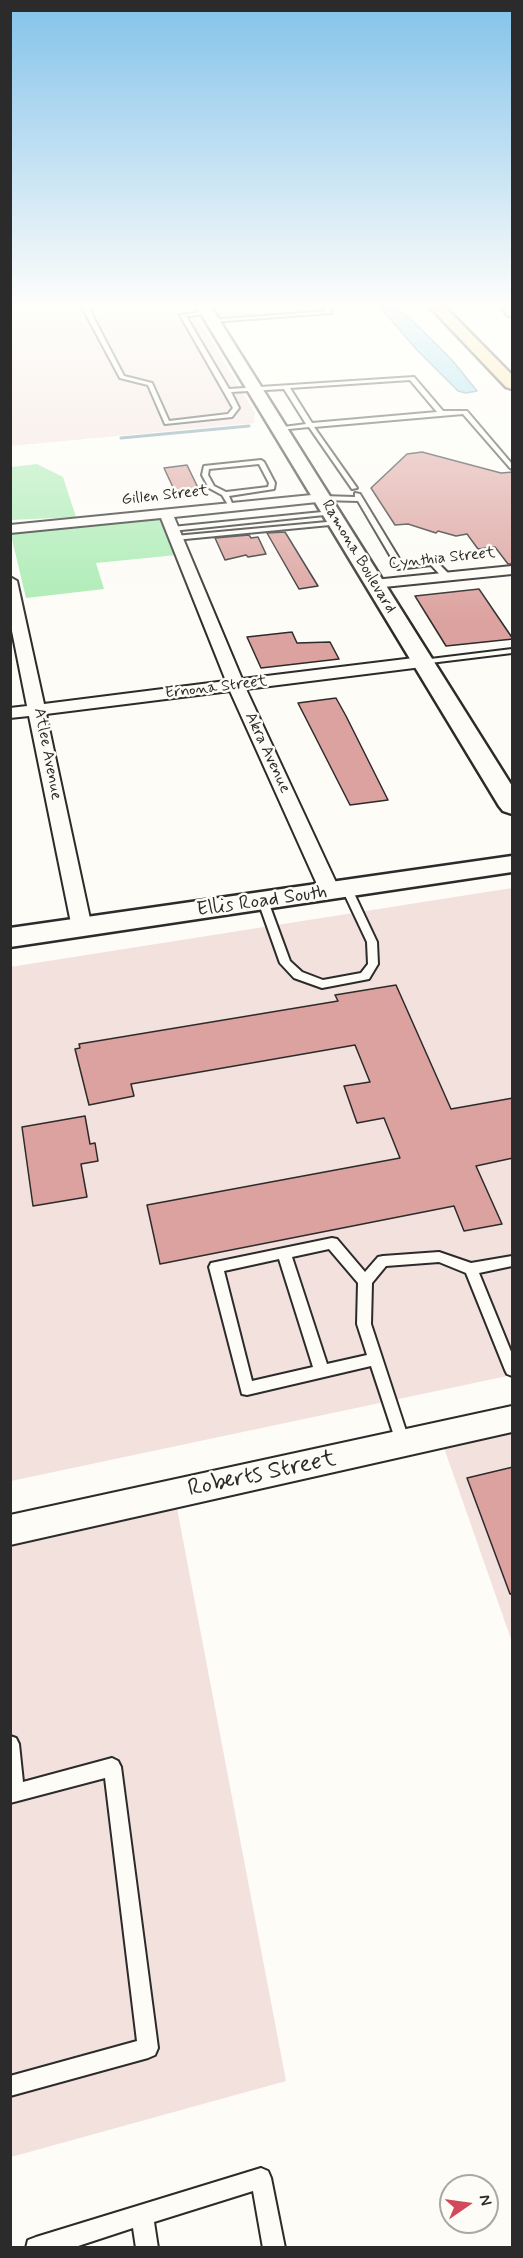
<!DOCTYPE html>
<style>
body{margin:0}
#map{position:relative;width:523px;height:2258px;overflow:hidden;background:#fdfcf7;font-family:Mynerve,sans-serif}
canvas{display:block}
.frame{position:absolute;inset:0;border:12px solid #2b2b2b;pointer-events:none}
.north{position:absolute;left:439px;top:2174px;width:60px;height:60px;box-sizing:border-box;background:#fdfcf7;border:2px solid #a9a8a5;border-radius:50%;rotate:77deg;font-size:16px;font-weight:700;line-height:24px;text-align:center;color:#2b2b2b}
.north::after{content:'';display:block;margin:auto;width:21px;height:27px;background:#d1495b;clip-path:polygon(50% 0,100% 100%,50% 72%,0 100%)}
</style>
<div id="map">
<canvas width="523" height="2258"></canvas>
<div class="frame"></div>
<div class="north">N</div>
</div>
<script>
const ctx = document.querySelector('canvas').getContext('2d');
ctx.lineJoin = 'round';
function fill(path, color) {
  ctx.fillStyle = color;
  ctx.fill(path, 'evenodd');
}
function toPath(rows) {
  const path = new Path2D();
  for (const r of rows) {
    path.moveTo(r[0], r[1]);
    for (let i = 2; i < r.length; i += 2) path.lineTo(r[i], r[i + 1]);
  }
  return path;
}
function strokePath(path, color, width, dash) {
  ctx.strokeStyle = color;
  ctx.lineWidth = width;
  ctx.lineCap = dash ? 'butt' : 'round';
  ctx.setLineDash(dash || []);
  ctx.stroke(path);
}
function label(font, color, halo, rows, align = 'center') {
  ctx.font = font + ' Mynerve,sans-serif';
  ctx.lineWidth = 5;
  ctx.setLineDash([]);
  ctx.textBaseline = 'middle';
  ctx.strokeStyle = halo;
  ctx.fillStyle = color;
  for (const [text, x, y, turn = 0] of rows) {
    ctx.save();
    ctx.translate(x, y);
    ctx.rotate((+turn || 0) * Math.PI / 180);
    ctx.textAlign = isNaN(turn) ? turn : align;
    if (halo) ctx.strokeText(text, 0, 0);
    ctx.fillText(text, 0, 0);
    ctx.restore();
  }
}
fill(toPath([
 [11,307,191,307,255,413,254,423,11,446],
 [209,307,365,307,369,311,219,323],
 [512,888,512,1375,11,1481,10,967],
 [512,1430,512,1642,443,1445],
 [176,1503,286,2081,11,2157,11,1540]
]), '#f3e1dd');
fill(toPath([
 [37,464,63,477,76,517,11,520,11,467],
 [159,519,163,521,177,555,96,563,104,589,26,598,11,535,13,534]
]), '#aaebb3');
const water = toPath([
 [380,307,396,307,413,321,452,360,477,391,466,393,458,391,416,349,380,307]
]);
fill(water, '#8dd6ee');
strokePath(water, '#6692a0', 1.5);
strokePath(toPath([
 [121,438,249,426]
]), '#6692a0', 3);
const building = toPath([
 [422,452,501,473,513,472,513,564,508,564,495,547,478,549,467,534,456,536,438,531,436,533,408,524,395,525,371,488,407,454,422,452],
 [187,465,201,494,177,496,164,468,187,465],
 [285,532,318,586,299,589,267,533,285,532],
 [249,535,251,538,258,537,266,554,248,557,246,555,225,560,215,538,249,535],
 [479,589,513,639,446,646,415,596,479,589],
 [292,632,297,643,330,642,339,659,261,668,247,637,292,632],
 [336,698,346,716,388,800,350,805,298,703,336,698],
 [396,985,451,1109,513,1098,513,1158,476,1166,502,1224,464,1231,454,1206,160,1264,147,1205,400,1158,384,1118,357,1123,344,1086,370,1082,355,1045,131,1084,134,1096,89,1105,75,1049,80,1048,79,1044,338,1001,335,995,396,985],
 [85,1116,90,1144,95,1143,98,1161,81,1164,87,1197,33,1206,22,1127,85,1116],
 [513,1467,513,1594,510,1594,467,1478,513,1467]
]);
fill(building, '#dca29f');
strokePath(building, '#2b2b2b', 1.5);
const lane = toPath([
 [82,307,88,307,124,376,152,383,169,421,228,414,233,408,180,315,208,311,210,314,186,316,229,389,414,377,443,411,467,411,512,464,512,469,510,468,463,414,314,427,357,488,352,489,309,427,279,430,276,428,306,424,284,389,231,392,239,408,232,417,165,424,148,385,120,378,82,307],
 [410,380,437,412,312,423,290,388,410,380],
 [323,307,329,307,331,313,212,322,209,320,317,312,326,311,323,307],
 [261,460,264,462,275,483,274,489,229,496,234,508,230,508,222,495,209,488,202,475,204,466,261,460],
 [259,464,269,483,268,487,226,492,214,486,208,475,209,469,259,464],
 [355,493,360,494,403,565,436,561,450,575,450,579,444,579,431,565,398,569,358,501,322,500,319,498,322,496,355,497,355,493],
 [332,511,335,513,334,514,172,531,169,529,172,527,332,511],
 [338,521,341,523,340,524,175,540,171,538,175,536,338,521],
 [512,649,512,653,422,664,418,662,422,660,512,649],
 [347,886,352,889,377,942,378,964,369,979,322,988,294,978,280,963,258,901,263,898,268,901,290,961,302,972,323,980,361,973,368,964,367,942,342,889,347,886],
 [332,1238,337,1239,365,1272,378,1257,383,1256,439,1252,471,1263,512,1256,512,1266,479,1273,512,1354,512,1376,507,1374,505,1370,466,1273,439,1262,386,1266,372,1283,371,1324,410,1443,408,1448,403,1450,398,1448,371,1366,247,1395,242,1394,209,1267,211,1263,332,1238],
 [329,1249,358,1283,357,1324,367,1355,327,1364,292,1257,329,1249],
 [279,1259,313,1367,252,1381,224,1271,279,1259],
 [10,1736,16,1738,19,1744,23,1782,112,1758,118,1761,121,1767,158,2048,155,2055,148,2058,10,2096,10,2076,137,2041,105,1778,10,1803,10,1736],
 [261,2168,268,2171,271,2178,285,2248,263,2248,253,2191,154,2222,158,2248,136,2248,133,2228,72,2248,26,2248,28,2240,36,2237,261,2168]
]);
const street = toPath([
 [322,494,327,495,329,498,327,501,174,517,242,679,422,657,430,662,422,667,246,689,340,891,337,896,330,897,323,896,320,891,230,691,46,714,92,928,89,933,82,935,75,933,72,928,29,716,10,718,10,708,27,706,10,621,10,577,17,581,44,704,226,681,161,518,10,533,10,525,322,494],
 [512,566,512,574,374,588,367,584,374,580,512,566],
 [512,1406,512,1432,10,1545,10,1515,512,1406]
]);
const secondary = toPath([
 [197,307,211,307,512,786,512,814,503,811,499,806,197,307],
 [512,856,512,872,10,947,10,928,512,856]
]);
const highway = toPath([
 [430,307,445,307,512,375,512,389,506,387,430,307],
 [502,307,512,307,512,316,507,315,502,307]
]);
strokePath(lane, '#2b2b2b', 4);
strokePath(street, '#2b2b2b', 4);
strokePath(secondary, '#2b2b2b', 5);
strokePath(highway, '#2b2b2b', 5);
fill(lane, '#fdfcf7');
fill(street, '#fdfcf7');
fill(secondary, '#fdfcf7');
fill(highway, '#fcde96');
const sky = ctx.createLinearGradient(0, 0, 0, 623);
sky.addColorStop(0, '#83c2ea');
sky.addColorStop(0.49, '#fefefb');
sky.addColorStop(1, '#fefefb00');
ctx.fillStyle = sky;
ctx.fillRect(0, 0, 523, 623);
label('16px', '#2b2b2b', '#fdfcf7', [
 ["Gillen Street",165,496,-6],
 ["Ramona Boulevard",358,557,59],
 ["Cynthia Street",442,559,-6],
 ["Ernona Street",216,688,-7],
 ["Akra Avenue",267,753,65],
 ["Atlee Avenue",47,754,79]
]);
label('20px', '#2b2b2b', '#fdfcf7', [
 ["Ellis Road South",262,902,-8]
]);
label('24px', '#2b2b2b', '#fdfcf7', [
 ["Roberts Street",262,1475,-12]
]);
</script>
